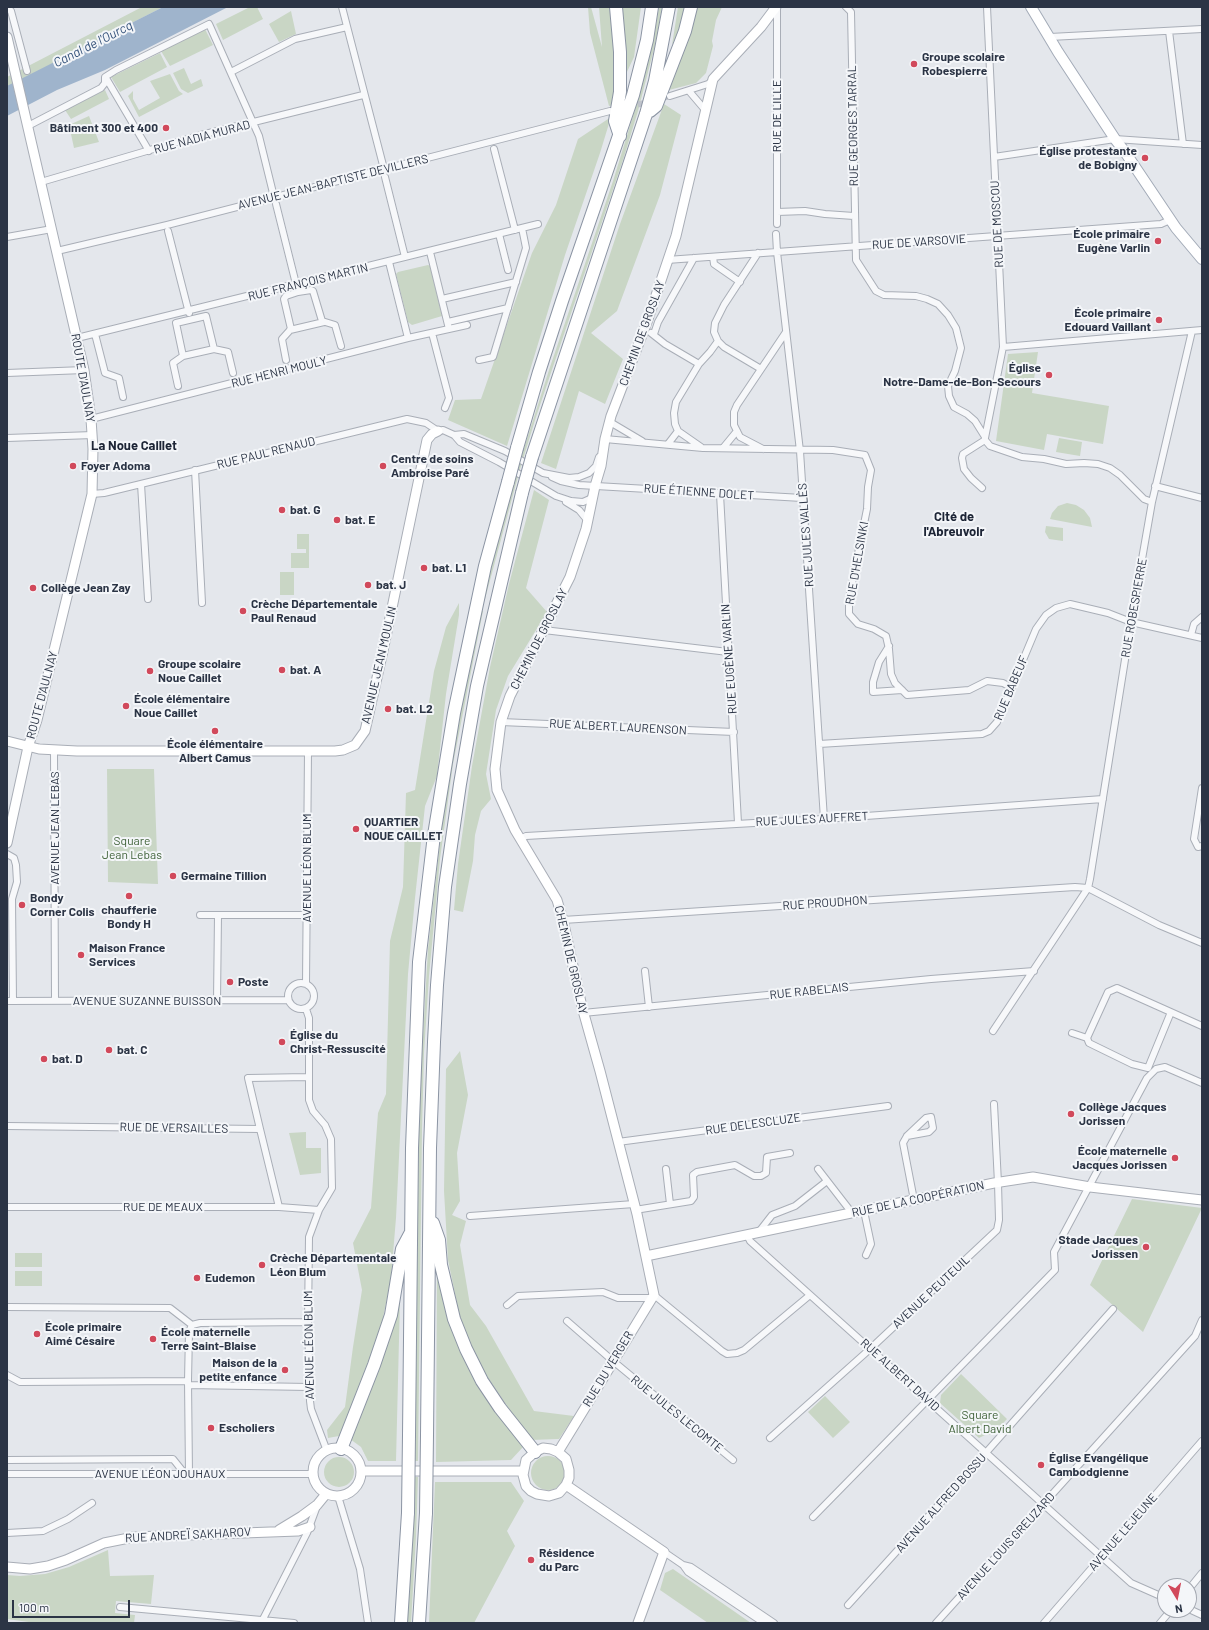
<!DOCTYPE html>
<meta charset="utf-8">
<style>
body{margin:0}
#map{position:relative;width:1209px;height:1630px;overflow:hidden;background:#e4e7ec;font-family:Barlow,sans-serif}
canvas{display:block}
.frame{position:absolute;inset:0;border:8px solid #2b3445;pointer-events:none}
.north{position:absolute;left:1157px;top:1578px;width:40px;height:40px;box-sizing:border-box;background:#f4f6f9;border:1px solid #a4a8b1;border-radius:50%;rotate:170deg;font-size:11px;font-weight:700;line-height:16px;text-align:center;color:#2b3445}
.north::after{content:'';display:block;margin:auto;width:14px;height:18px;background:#d1495b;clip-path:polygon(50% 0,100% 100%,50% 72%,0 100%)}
.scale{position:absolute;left:12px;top:1600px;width:118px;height:18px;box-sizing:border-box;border:2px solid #2b3445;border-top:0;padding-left:5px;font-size:12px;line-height:14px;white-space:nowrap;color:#2b3445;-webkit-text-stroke:3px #f4f6f9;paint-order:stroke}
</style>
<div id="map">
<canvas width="1209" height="1630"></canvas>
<div class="frame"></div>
<div class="north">N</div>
<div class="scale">100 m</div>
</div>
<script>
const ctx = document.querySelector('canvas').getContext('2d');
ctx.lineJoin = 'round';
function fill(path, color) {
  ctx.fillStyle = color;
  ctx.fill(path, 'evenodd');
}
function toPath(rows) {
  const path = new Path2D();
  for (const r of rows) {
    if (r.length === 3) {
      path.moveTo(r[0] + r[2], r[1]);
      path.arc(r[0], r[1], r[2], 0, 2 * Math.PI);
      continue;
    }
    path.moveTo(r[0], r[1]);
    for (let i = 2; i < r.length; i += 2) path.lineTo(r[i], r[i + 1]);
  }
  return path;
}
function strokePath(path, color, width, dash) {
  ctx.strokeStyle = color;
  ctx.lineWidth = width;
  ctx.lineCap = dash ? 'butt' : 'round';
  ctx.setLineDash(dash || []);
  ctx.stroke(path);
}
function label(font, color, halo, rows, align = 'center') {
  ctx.font = font + ' Barlow,sans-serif';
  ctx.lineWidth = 4;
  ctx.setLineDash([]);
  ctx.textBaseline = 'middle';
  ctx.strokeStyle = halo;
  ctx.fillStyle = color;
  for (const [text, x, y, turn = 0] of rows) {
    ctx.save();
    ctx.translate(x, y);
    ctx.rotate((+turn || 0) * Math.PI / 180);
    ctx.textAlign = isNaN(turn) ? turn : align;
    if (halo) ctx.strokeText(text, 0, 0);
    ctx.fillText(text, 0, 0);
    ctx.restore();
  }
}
fill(toPath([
 [142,7,163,7,7,87,7,77],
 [250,7,257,7,263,19,223,40,216,24],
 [588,7,591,7,602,47,599,7,609,7,610,12,620,68,613,105,609,106,590,33],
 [621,7,641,7,634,57,626,74,626,44],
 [659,7,662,7,655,45,638,111,624,157,536,417,520,469,485,599,483,598,492,563,519,464,549,370,613,181,637,103,655,31],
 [678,7,687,7,683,21,672,45],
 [697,7,722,7,716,20,712,41,713,46,706,73,696,83,669,90],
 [291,11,296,34,279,42,269,24],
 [205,29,213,45,170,66,161,51],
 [160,53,167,67,120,92,111,77],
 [184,68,191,84,201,79,203,86,188,93,181,89,173,73],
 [170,74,179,91,183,94,139,117,128,96,133,91,133,99,139,110,160,98,150,81],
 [105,90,109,99,71,119,65,110],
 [664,104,681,115,660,195,617,311,591,333,623,359,605,404,579,391,556,469,541,463,620,224],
 [89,116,99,142,74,148,69,125],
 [611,117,600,153,565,255,507,446,448,420,455,400,481,399,532,253,556,205,578,139],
 [428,265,430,266,442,316,412,325,408,322,396,274,398,272],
 [1038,352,1032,393,1109,406,1103,444,1047,434,1044,450,996,441,1008,354],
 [1059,438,1082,442,1080,456,1056,452],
 [534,490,549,500,526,588,547,612,508,676,496,710,486,774,491,799,481,811,475,835,473,861,463,912,454,910,458,864,472,766,490,667,509,584],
 [1067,503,1076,505,1084,510,1090,518,1092,527,1050,519,1052,513,1058,506],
 [1046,526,1063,528,1063,541,1049,539,1045,532],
 [297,534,309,534,309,568,291,568,291,553,306,553,306,549,297,549],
 [280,572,294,572,294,595,280,595],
 [459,603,459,615,446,694,437,776,425,806,415,898,408,974,396,1218,391,1278,381,1328,366,1374,339,1436,328,1438,327,1430,345,1407,353,1347,362,1290,353,1243,371,1208,378,1113,386,1094,390,941,403,887,406,793,415,790,434,671,446,627],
 [480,611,483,611,453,764,440,859,429,976,424,1053,422,1131,418,1461,415,1461,419,1106,428,949,446,789,457,722],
 [107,769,154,769,158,884,108,882],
 [460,1051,468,1095,457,1153,460,1201,452,1215,466,1221,460,1245,470,1305,486,1326,534,1411,574,1416,559,1439,530,1440,480,1366,460,1318,448,1260,444,1191,446,1069],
 [306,1132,306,1148,321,1148,321,1173,300,1175,289,1133],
 [1132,1199,1202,1208,1143,1332,1090,1285],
 [15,1253,42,1253,42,1267,15,1267],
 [437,1264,447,1315,455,1338,479,1388,523,1447,511,1460,436,1462],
 [15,1271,42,1271,42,1286,15,1286],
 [400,1299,396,1461,368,1461,361,1447,350,1439,370,1389],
 [961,1374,1007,1419,992,1435,985,1435,979,1438,940,1403,941,1395],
 [825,1396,850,1422,833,1438,808,1412],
 [548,1473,17],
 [339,1472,15],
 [415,1477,418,1477,416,1537,411,1623,407,1623],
 [435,1482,511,1482,524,1501,507,1531,515,1546,474,1623,429,1623],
 [108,1550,110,1576,154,1575,151,1604,116,1601,115,1613,135,1615,134,1623,36,1623,7,1619,7,1575,20,1576,45,1574,69,1567],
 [673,1569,751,1623,708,1623,660,1590,665,1573]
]), '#c9d6c5');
fill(toPath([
 [163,7,228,7,105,70,57,90,7,116,7,86]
]), '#9fb4cc');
strokePath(toPath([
 [629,107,670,96]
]), '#bfc3cb', 6, [6, 3]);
const street = toPath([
 [342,7,384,169],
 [777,7,777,224],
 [846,7,851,12,856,260,876,291,884,295,916,296,927,299,938,304,948,315,956,328,961,348,955,371,948,386,949,396,954,407,967,414,975,421,985,437],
 [7,8,11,11,27,71],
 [1169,31,1183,144],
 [1050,37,1202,29],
 [231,72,295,39,347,27],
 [106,78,149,151],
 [689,91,706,111],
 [670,96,708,84,713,80],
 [28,126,101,88,105,83,105,77,116,70,209,24,259,136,274,197],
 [494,149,515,230],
 [994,157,1115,139,1202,145],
 [385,177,405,257],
 [41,182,201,135,363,95],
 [276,204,297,288],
 [777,212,805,211,825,214,854,216],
 [168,231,189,313],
 [499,234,508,270],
 [776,234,777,252,800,451,824,819],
 [7,237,52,229],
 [57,251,167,225,610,111],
 [430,252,449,329],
 [713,257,714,264,740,282],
 [667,260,1161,224,1170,220],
 [389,262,408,338],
 [442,299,516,282],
 [448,322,508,308],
 [290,330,324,322],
 [432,333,449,398,445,408],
 [651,333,665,344,699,364],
 [95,334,105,373,119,378,123,397],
 [654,334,658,322,694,258],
 [77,338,538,224],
 [718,341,724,347,761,369],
 [1003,347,1202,330],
 [183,356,214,349],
 [286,360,282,339,291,329,284,299,286,296,298,292,311,290,313,291,322,321,335,325,341,346],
 [479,360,493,357,526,248,522,228],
 [7,373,84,370],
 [178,386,173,363,183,356,176,323,206,316,214,349,228,352,233,373],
 [91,419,408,338,467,325],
 [610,422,642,441],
 [678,431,701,447],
 [454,435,464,434,505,451,543,473,569,478,579,477,589,473,596,466,599,457],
 [7,438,93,435],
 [985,438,1003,347,987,7],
 [985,440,990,446,1022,457,1044,459,1066,464,1084,463,1098,464,1110,468,1120,475,1144,499,1152,502],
 [604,442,605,439,703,448,833,450,865,455,871,470,868,487,867,509,849,598,849,614,858,624,874,629,886,636,889,649,891,674,895,683,907,695,969,690,987,681,1003,683,1012,688],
 [668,444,678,431,675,424,674,413,676,402,699,364,710,352,718,341,714,332,715,323,724,305,758,253],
 [723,448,737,431],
 [763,449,740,437,734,425,734,412,737,405,786,332],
 [195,470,202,603],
 [552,477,561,481,579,485,802,498],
 [141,484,148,599],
 [1155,486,1202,498],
 [982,488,971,478,964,469,962,458,963,454,985,440],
 [92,494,104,493,407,419,426,423,438,431,443,430,454,435,460,442,499,462,556,496,571,501,583,502,592,498],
 [720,494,738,823],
 [566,502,579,510,588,521],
 [544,630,728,652],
 [1191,635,1194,624,1202,617],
 [889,646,879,662,873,682,873,692,902,690],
 [501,722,734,732],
 [819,744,982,734,989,731,997,722,1036,629,1046,615,1056,608,1070,604,1108,613,1131,622,1202,638],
 [54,750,55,1001],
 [1202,788,1194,839,1198,847,1202,846],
 [520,839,526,836,824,819,1103,799],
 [7,854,14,858,16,865,17,882,12,899,13,1001],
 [200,915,307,915],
 [563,920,1075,887,1088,888,1159,925,1202,943],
 [645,971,649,1007],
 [301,996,13],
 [306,984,308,751],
 [7,1001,288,1000],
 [217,1001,218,915],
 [306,1009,309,1018,309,1100,313,1111,325,1125,331,1139,332,1188,319,1210,309,1237,308,1322,310,1401,311,1409,327,1451],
 [583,1013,931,979,1034,971],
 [993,1031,1088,888,1090,879,1131,622,1152,502,1192,331],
 [1072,1033,1087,1038],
 [1148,1068,1132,1064,1089,1043,1087,1038,1108,992,1117,988,1202,1026],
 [1148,1068,1171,1012],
 [7,1126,260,1129,279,1207],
 [260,1129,248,1078,308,1077],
 [907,1136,929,1132,933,1128,931,1117,926,1118,907,1136,903,1143,914,1200],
 [618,1142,888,1106],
 [666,1169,670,1204],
 [818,1169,852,1213],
 [7,1207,279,1207,319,1210],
 [635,1210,691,1201,694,1197,693,1175,697,1172,735,1165,754,1176,761,1176,766,1173,767,1157,790,1153],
 [864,1211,871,1244,866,1255],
 [470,1216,634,1204],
 [758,1233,772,1215,795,1206,827,1181],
 [747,1235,750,1241,1131,1583,1165,1598],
 [654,1295,722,1351,727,1354,737,1353,744,1350,810,1295],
 [507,1305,518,1296,603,1292,618,1298,653,1298],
 [7,1307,170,1308,192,1325],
 [567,1321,613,1361,733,1460],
 [192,1325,200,1323,308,1322],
 [7,1375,20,1382,188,1381],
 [188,1385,309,1387],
 [770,1438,870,1349,997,1230,999,1220,998,1183,994,1104],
 [7,1460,173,1459,185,1474],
 [7,1474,313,1474],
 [189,1474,188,1381,189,1332,192,1325],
 [338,1496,360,1569,368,1623],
 [813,1517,1055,1270,1054,1252,1147,1078,1156,1069,1165,1067,1202,1083],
 [7,1533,43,1531,68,1519,92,1503],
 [664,1552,683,1565,688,1572,764,1623],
 [683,1565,691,1567,774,1623],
 [1189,1589,1202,1573],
 [848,1605,983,1456,1113,1309],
 [120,1607,294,1623],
 [1189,1609,1202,1615],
 [261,1623,307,1533,317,1506],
 [936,1623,1195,1336,1202,1320],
 [1044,1623,1202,1441],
 [1160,1623,1171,1610]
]);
const secondary = toPath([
 [7,37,84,370,91,419,93,449,92,494,37,720,28,747,7,843],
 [7,741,39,749,77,751,335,751,343,750,355,745,365,731,383,651,427,440,432,434,438,431],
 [646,1256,994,1183,1033,1177,1090,1187,1202,1200],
 [543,1448,551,1449,558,1452,566,1459,569,1470,569,1478,566,1485,559,1493,549,1496,537,1494,531,1491,526,1486,523,1475,526,1460,535,1452,543,1448],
 [337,1472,24],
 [558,1452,654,1295,637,1214,600,1071,582,1007,563,920,557,900,515,830,497,790,495,769,501,722,510,696,570,577,586,529,595,486,601,466,605,439,611,416,647,322,676,236,713,79,761,27,776,7],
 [361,1471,523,1471],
 [566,1485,664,1552,638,1623],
 [279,1530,302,1516,317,1505,326,1494],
 [7,1567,30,1569,48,1566,66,1560,104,1543,134,1537,298,1531,310,1527]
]);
const primary = toPath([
 [1031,7,1058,52,1115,139,1125,152,1176,228,1202,259]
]);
const highway = toPath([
 [616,7,620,52,620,92,615,121,620,136],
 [650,111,656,106,685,31,691,7],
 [517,448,539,372,562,301,633,95,647,40,652,7],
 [532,457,646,114,655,81,669,7],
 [433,1223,439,1240,441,1265,454,1319,466,1349,482,1381,500,1408,535,1452],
 [409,1435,412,1148,419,962,434,835,454,713,485,566,508,482],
 [427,1435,430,1148,434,1042,437,985,445,887,460,784,477,686,522,493],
 [341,1449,374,1365,391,1315,402,1249,410,1234],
 [401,1623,408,1513],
 [419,1623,426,1513]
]);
strokePath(street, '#a9aeb7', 8);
strokePath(secondary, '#a9aeb7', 11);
strokePath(primary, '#a3abb8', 12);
strokePath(highway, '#8b94a3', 14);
strokePath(street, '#f7f8fa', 6);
strokePath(secondary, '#fff', 9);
strokePath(primary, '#fff', 10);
strokePath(highway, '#fff', 12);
const highwayBridge = toPath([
 [508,482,517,448],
 [522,493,532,457],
 [408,1513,409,1435],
 [426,1513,427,1435]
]);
strokePath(highwayBridge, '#8b94a3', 14, []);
strokePath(highwayBridge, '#fff', 12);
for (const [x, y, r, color] of [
 [914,64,4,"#d1495b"],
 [166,128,4,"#d1495b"],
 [1145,158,4,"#d1495b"],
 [1158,241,4,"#d1495b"],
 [1159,320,4,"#d1495b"],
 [1049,375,4,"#d1495b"],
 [73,466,4,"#d1495b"],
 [383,466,4,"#d1495b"],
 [282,510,4,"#d1495b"],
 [337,520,4,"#d1495b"],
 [424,568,4,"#d1495b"],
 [368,585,4,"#d1495b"],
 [33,588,4,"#d1495b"],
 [243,611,4,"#d1495b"],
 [282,670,4,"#d1495b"],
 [150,671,4,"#d1495b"],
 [126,706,4,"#d1495b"],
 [388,709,4,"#d1495b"],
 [215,731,4,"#d1495b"],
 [356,829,4,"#d1495b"],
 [173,876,4,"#d1495b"],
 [129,896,4,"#d1495b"],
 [22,905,4,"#d1495b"],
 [81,955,4,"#d1495b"],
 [230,982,4,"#d1495b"],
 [282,1042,4,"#d1495b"],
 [109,1050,4,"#d1495b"],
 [44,1059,4,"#d1495b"],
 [1071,1114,4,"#d1495b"],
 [1175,1158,4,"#d1495b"],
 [1146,1247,4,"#d1495b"],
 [262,1265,4,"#d1495b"],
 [197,1278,4,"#d1495b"],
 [37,1334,4,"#d1495b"],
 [153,1339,4,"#d1495b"],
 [285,1370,4,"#d1495b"],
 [211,1428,4,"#d1495b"],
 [1041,1465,4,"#d1495b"],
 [531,1560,4,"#d1495b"]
]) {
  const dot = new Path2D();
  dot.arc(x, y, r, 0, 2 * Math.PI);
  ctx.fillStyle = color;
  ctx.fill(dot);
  strokePath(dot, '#f4f6f9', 1.5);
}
label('bold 12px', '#2b3445', '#f4f6f9', [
 ["Groupe scolaire",922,57],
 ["Robespierre",922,71],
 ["Bâtiment 300 et 400",158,128,"right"],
 ["Église protestante",1137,151,"right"],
 ["de Bobigny",1137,165,"right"],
 ["École primaire",1150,234,"right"],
 ["Eugène Varlin",1150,248,"right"],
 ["École primaire",1151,313,"right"],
 ["Edouard Vaillant",1151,327,"right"],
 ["Église",1041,368,"right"],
 ["Notre-Dame-de-Bon-Secours",1041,382,"right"],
 ["Centre de soins",391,459],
 ["Ambroise Paré",391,473],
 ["Foyer Adoma",81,466],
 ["bat. G",290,510],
 ["bat. E",345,520],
 ["bat. L1",432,568],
 ["bat. J",376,585],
 ["Collège Jean Zay",41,588],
 ["Crèche Départementale",251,604],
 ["Paul Renaud",251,618],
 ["Groupe scolaire",158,664],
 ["Noue Caillet",158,678],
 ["bat. A",290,670],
 ["École élémentaire",134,699],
 ["Noue Caillet",134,713],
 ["bat. L2",396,709],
 ["École élémentaire",215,744,"center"],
 ["Albert Camus",215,758,"center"],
 ["QUARTIER",364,822],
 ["NOUE CAILLET",364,836],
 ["Germaine Tillion",181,876],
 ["Bondy",30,898],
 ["Corner Colis",30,912],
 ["chaufferie",129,910,"center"],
 ["Bondy H",129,924,"center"],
 ["Maison France",89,948],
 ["Services",89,962],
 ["Poste",238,982],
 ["Église du",290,1035],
 ["Christ-Ressuscité",290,1049],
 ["bat. C",117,1050],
 ["bat. D",52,1059],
 ["Collège Jacques",1079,1107],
 ["Jorissen",1079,1121],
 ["École maternelle",1167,1151,"right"],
 ["Jacques Jorissen",1167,1165,"right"],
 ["Stade Jacques",1138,1240,"right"],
 ["Jorissen",1138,1254,"right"],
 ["Crèche Départementale",270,1258],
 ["Léon Blum",270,1272],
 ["Eudemon",205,1278],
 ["École primaire",45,1327],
 ["Aimé Césaire",45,1341],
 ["École maternelle",161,1332],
 ["Terre Saint-Blaise",161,1346],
 ["Maison de la",277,1363,"right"],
 ["petite enfance",277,1377,"right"],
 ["Escholiers",219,1428],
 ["Église Evangélique",1049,1458],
 ["Cambodgienne",1049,1472],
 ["Résidence",539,1553],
 ["du Parc",539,1567]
], 'left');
label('12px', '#2b3445', '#f4f6f9', [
 ["RUE DE LILLE",777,116,-90],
 ["RUE GEORGES TARRAL",853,126,-91],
 ["RUE NADIA MURAD",202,137,-15],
 ["AVENUE JEAN-BAPTISTE DEVILLERS",333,182,-14],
 ["RUE DE MOSCOU",997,224,-93],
 ["RUE DE VARSOVIE",919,242,-4],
 ["RUE FRANÇOIS MARTIN",308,282,-14],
 ["CHEMIN DE GROSLAY",642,333,-70],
 ["RUE HENRI MOULY",279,372,-14],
 ["ROUTE D'AULNAY",83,378,80],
 ["RUE PAUL RENAUD",266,453,-14],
 ["RUE ÉTIENNE DOLET",699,492,4],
 ["RUE JULES VALLÈS",806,535,-94],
 ["RUE D'HELSINKI",857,563,-80],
 ["RUE ROBESPIERRE",1134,608,-80],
 ["CHEMIN DE GROSLAY",539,639,-63],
 ["RUE EUGÈNE VARLIN",729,659,-94],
 ["AVENUE JEAN MOULIN",379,665,-77],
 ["RUE BABEUF",1011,688,-67],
 ["ROUTE D'AULNAY",42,695,-75],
 ["RUE ALBERT LAURENSON",618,727,3],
 ["RUE JULES AUFFRET",812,819,-3],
 ["AVENUE JEAN LEBAS",55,828,-90],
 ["AVENUE LÉON BLUM",307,868,-90],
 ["RUE PROUDHON",825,903,-4],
 ["CHEMIN DE GROSLAY",571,960,77],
 ["RUE RABELAIS",809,991,-6],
 ["AVENUE SUZANNE BUISSON",147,1001],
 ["RUE DELESCLUZE",753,1124,-8],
 ["RUE DE VERSAILLES",174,1128,1],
 ["RUE DE LA COOPÉRATION",918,1199,-12],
 ["RUE DE MEAUX",163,1207],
 ["AVENUE PEUTEUIL",931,1292,-43],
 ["AVENUE LÉON BLUM",309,1345,-91],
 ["RUE DU VERGER",608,1369,-59],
 ["RUE ALBERT DAVID",900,1375,42],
 ["RUE JULES LECOMTE",677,1414,39],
 ["AVENUE LÉON JOUHAUX",160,1474],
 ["AVENUE ALFRED BOSSU",941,1503,-48],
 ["AVENUE LEJEUNE",1123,1532,-49],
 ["RUE ANDREÏ SAKHAROV",188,1535,-3],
 ["AVENUE LOUIS GREUZARD",1006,1546,-48]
]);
label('12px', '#3f6138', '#f4f6f9', [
 ["Square",132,841],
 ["Jean Lebas",132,855],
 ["Square",980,1415],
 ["Albert David",980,1429]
]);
label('italic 13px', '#34527a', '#f4f6f9', [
 ["Canal de l'Ourcq",93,44,-27]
]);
label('bold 13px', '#1d2536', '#f4f6f9', [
 ["La Noue Caillet",134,446],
 ["Cité de",954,517],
 ["l'Abreuvoir",954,532]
]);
</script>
